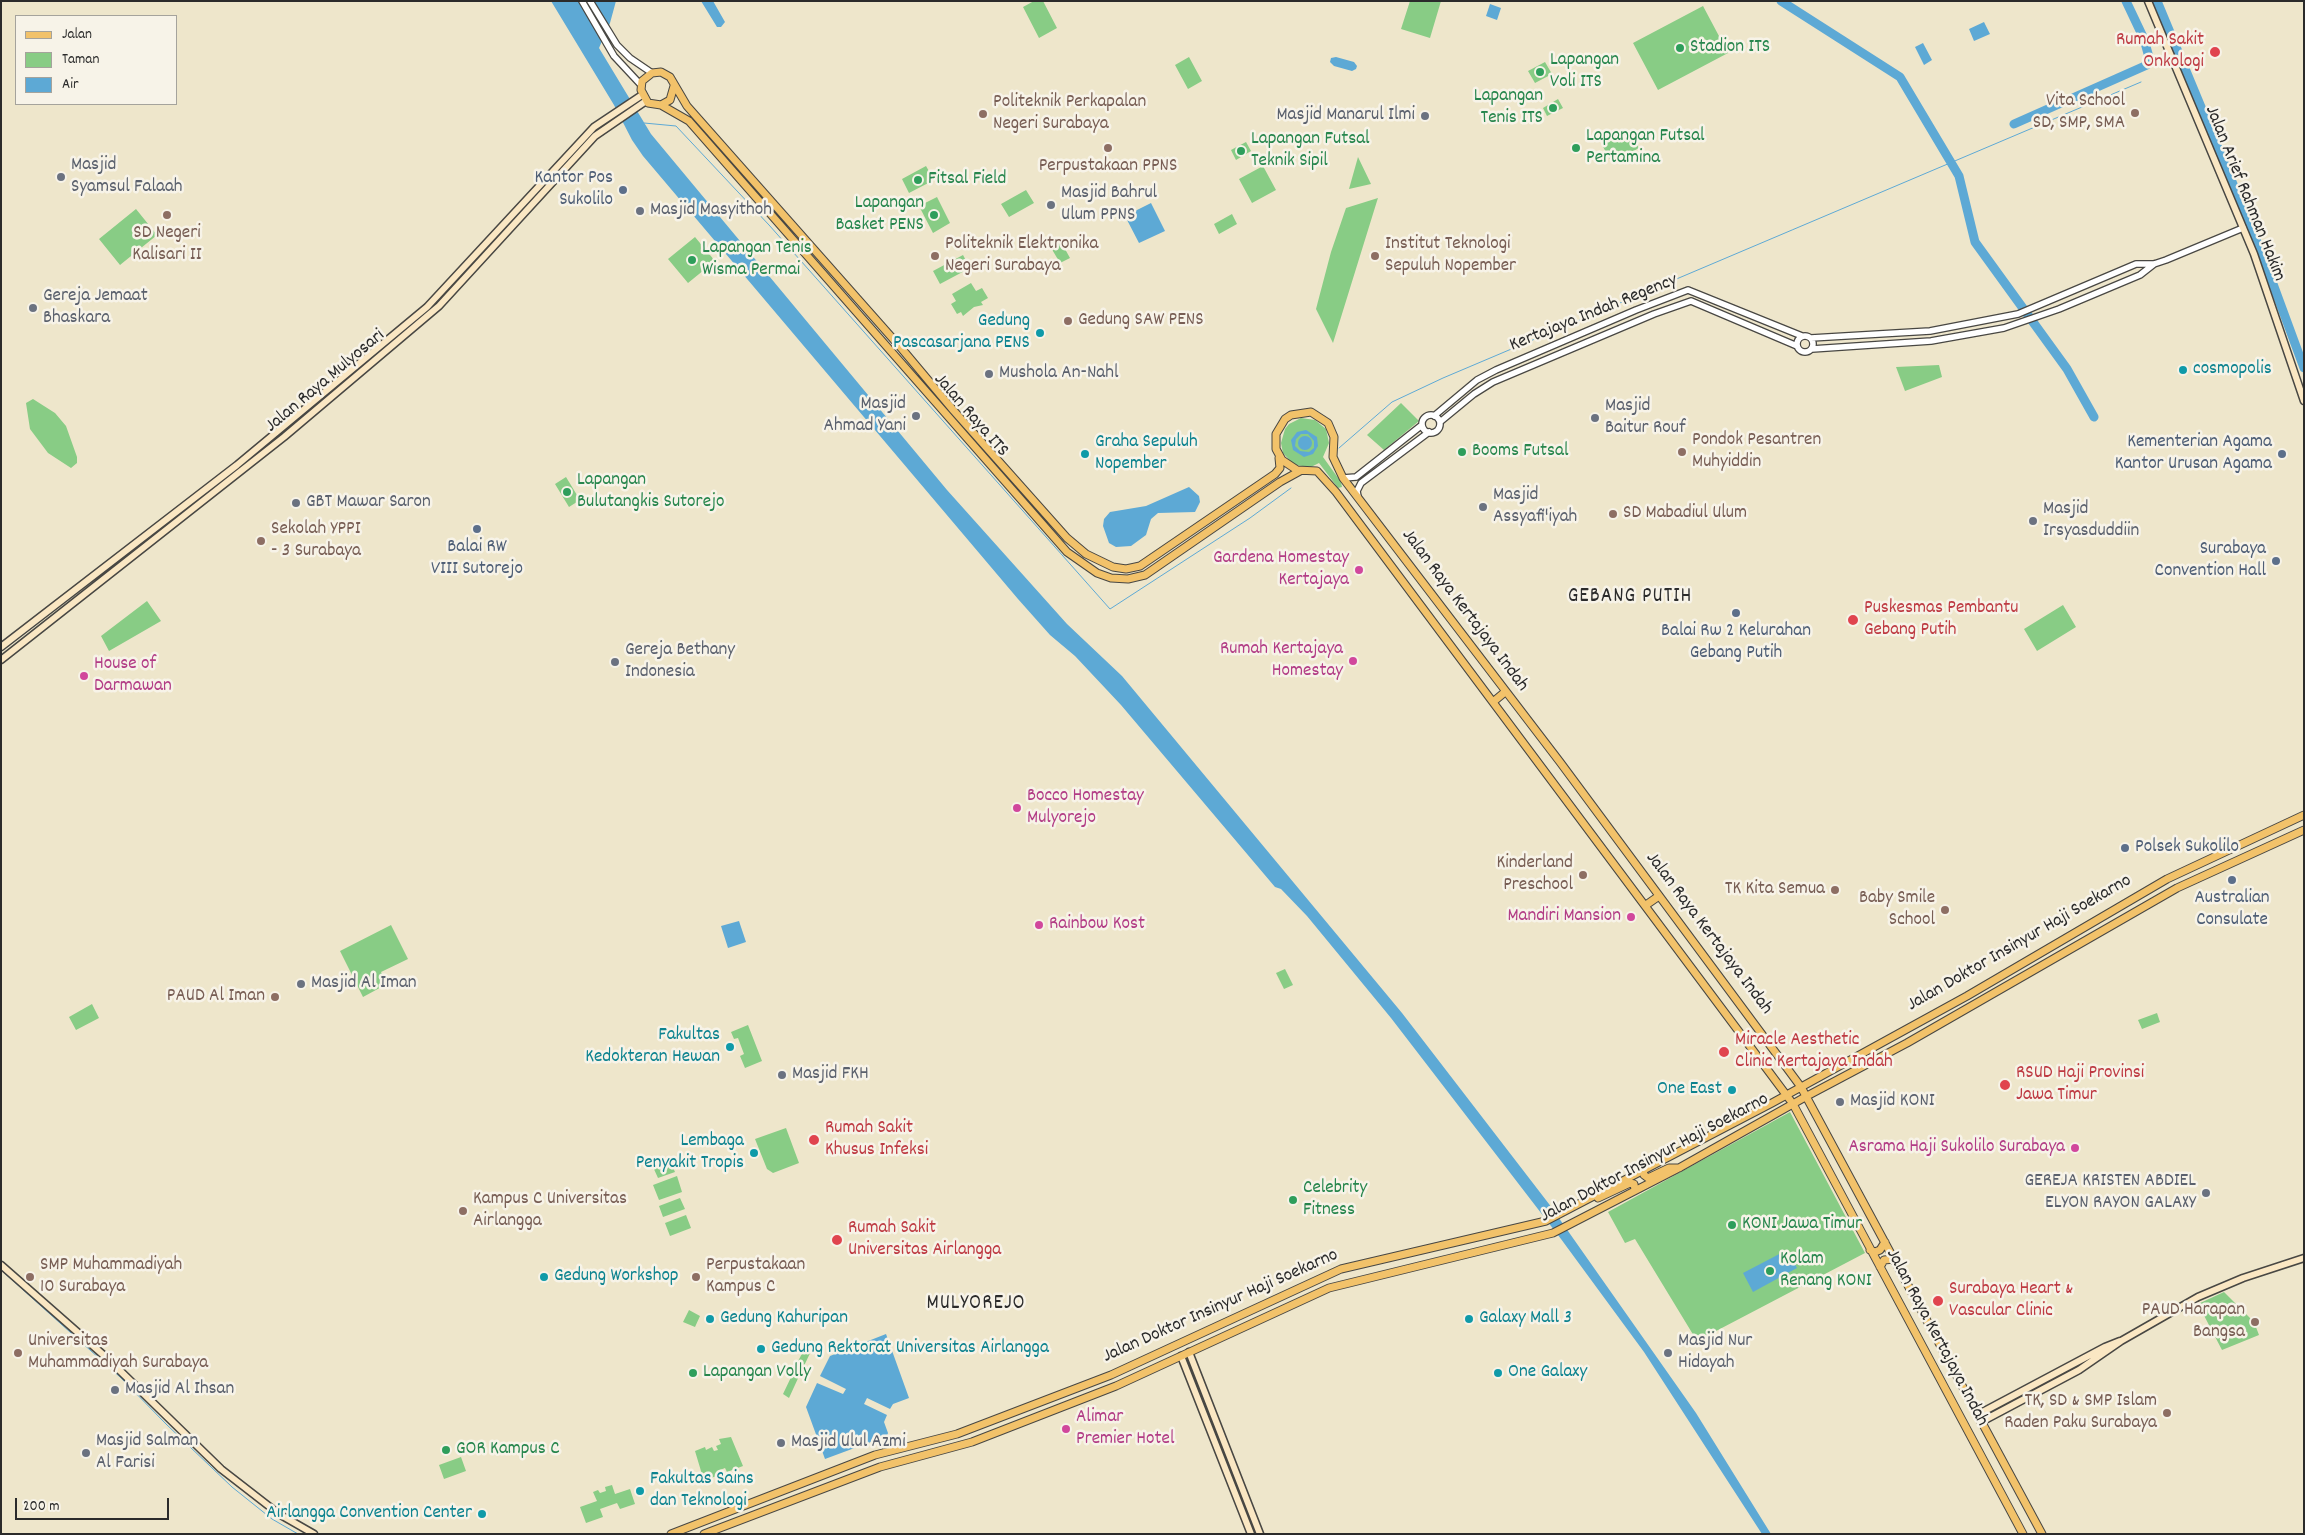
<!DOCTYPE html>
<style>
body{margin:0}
#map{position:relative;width:2305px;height:1535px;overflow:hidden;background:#eee6cb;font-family:Dekko,sans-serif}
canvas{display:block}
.frame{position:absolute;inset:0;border:2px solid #2b2b2b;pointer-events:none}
.legend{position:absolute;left:15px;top:15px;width:162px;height:90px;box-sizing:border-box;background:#f7f3e8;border:1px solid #a5a39c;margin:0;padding:6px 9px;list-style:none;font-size:15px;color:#2b2b2b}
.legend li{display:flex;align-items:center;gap:10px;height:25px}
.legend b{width:25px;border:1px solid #a5a39c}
.scale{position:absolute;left:15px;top:1498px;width:154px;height:22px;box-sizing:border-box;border:2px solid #2b2b2b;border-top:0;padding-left:6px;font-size:15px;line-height:18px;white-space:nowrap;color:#2b2b2b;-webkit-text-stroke:4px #f7f3e8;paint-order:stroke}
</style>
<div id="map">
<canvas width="2305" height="1535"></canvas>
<div class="frame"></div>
<ul class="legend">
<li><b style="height:6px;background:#f2c26a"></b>Jalan</li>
<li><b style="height:14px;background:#88cc85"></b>Taman</li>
<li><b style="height:14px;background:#5da9d5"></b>Air</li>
</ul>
<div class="scale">200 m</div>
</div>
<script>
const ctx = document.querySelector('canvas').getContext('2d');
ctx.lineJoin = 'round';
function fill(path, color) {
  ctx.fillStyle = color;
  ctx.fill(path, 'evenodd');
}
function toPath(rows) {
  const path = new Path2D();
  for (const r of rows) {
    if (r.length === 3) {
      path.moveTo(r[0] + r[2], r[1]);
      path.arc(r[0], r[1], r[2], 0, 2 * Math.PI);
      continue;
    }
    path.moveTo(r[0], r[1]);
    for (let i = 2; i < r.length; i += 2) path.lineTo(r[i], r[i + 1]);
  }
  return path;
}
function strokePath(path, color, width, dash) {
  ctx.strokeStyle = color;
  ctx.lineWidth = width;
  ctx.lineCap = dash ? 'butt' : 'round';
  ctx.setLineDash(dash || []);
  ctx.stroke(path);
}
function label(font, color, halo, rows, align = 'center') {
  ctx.font = font + ' Dekko,sans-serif';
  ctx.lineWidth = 5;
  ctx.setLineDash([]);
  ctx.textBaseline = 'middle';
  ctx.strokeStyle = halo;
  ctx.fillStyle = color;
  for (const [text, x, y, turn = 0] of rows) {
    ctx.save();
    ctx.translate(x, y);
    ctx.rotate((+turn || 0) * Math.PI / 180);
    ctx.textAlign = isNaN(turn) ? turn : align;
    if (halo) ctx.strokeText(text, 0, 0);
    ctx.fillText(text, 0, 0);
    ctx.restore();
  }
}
fill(toPath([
 [1034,1,1043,1,1057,28,1039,38,1023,7],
 [1410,1,1441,1,1430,38,1401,29],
 [1703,6,1728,53,1658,90,1633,43],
 [1189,57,1202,81,1188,89,1175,65],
 [1545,62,1552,74,1535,83,1528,71],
 [1558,99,1563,108,1547,116,1543,108],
 [1628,130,1639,148,1612,163,1602,145],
 [1246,142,1251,151,1236,160,1231,150],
 [1358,157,1371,184,1349,189],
 [926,166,934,180,909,193,902,179],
 [1263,166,1276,190,1252,203,1239,179],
 [1026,190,1034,203,1009,217,1001,204],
 [937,197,950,223,933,233,919,206],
 [1378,198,1377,201,1333,343,1316,309,1331,252,1346,208],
 [136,209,157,235,120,265,99,239],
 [1232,214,1237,224,1219,234,1214,224],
 [695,237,715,261,688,283,668,259],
 [1060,240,1070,258,1060,263,1050,246],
 [963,255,970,268,940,284,933,271],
 [971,283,976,291,982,288,988,298,981,302,983,305,974,307,963,316,961,312,957,314,951,304,956,301,952,294],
 [1939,365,1942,377,1905,391,1896,367],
 [33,399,55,413,66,426,77,457,77,463,71,468,48,453,30,429,26,403],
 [1401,403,1419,421,1384,450,1367,435],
 [1301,418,1315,420,1326,429,1329,443,1323,457,1341,482,1342,487,1338,488,1319,463,1311,467,1294,465,1283,453,1281,443,1285,429,1289,424],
 [566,477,580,500,569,507,555,484],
 [147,601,161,621,109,651,101,636],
 [2063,605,2076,627,2037,651,2024,629],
 [391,925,408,959,381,972,387,984,363,997,340,951],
 [1285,969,1293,985,1284,989,1276,973],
 [92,1004,99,1018,76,1030,69,1017],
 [2157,1013,2160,1022,2142,1029,2138,1020],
 [748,1025,762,1061,745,1068,740,1056,744,1054,738,1038,734,1039,731,1032],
 [1790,1112,1865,1253,1697,1341,1635,1239,1625,1243,1608,1212],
 [786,1128,799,1163,773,1173,767,1169,755,1139],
 [670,1161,675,1172,658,1178,653,1167],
 [677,1176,682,1192,659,1200,653,1185],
 [680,1198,685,1209,663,1217,659,1206],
 [686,1215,691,1228,670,1236,665,1223],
 [2224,1292,2254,1322,2259,1335,2222,1350,2198,1304],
 [689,1310,700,1316,695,1327,683,1322],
 [811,1340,810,1345,813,1347,802,1370,795,1367,807,1344],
 [794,1371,800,1374,789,1398,783,1394],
 [731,1437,743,1466,727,1472,725,1468,720,1470,721,1474,704,1481,695,1451,705,1447,706,1450,712,1447,714,1451,718,1450,716,1446,721,1444,719,1439],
 [461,1457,466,1471,444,1479,439,1465],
 [612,1485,615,1494,630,1489,635,1504,620,1509,617,1503,600,1509,603,1517,586,1523,580,1507,597,1501,593,1492,598,1490,600,1493,606,1491,605,1487]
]), '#88cc85');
fill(toPath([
 [551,1,616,1,610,23,599,48,651,134,947,490,1067,624,1122,676,1402,1013,1549,1204,1696,1413,1771,1534,1762,1534,1644,1352,1561,1239,1391,1018,1307,916,1281,889,1275,887,1121,705,1075,656,1050,635,1018,599,643,156,632,140,614,105],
 [701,1,713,1,725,22,721,27,717,27],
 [1490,4,1501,8,1497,20,1486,16],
 [1984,22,1990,34,1974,41,1969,29],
 [1923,43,1932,60,1924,65,1915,47],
 [1336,57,1354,62,1357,66,1356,69,1352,71,1334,66,1330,62,1331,58],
 [1151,203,1165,231,1139,243,1125,216],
 [1306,430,1317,437,1318,446,1313,454,1304,457,1293,450,1291,440,1297,432],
 [1301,434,1308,434,1314,441,1314,448,1309,452,1300,451,1295,446,1296,439],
 [1305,443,7],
 [1189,487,1199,496,1200,502,1195,512,1158,513,1151,519,1146,535,1131,546,1116,547,1109,543,1103,526,1104,519,1110,512,1146,506],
 [739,921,746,942,728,948,721,926],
 [1787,1250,1797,1268,1753,1292,1743,1273],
 [886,1334,909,1398,893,1404,890,1409,867,1398,864,1404,887,1415,884,1422,888,1433,887,1436,825,1459,806,1407,817,1383,843,1394,846,1389,820,1376,830,1356]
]), '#5da9d5');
strokePath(toPath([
 [644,123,676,126,769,225,1110,609,1250,518,1291,488],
 [1339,448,1392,402,1443,378,2141,82],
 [1,1270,120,1377,166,1424,232,1487,272,1519,298,1534]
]), '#5da9d5', 1);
strokePath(toPath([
 [1781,1,1900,77,1959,176,1975,242,2067,369,2094,417],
 [2157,1,2262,254,2304,368],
 [2014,124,2147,65,2150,61,2144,39,2126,1]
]), '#5da9d5', 9);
const tertiary = toPath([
 [582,1,614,56,641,85],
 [590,1,617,45,630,58,652,73],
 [1805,344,8],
 [1811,338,1930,331,2018,314,2136,264,2154,264,2166,260,2243,228],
 [1812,349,1931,341,2004,328,2059,309,2140,275,2154,264],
 [1431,424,9],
 [1434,416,1477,380,1496,370,1636,310,1688,290,1802,336],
 [1440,422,1474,394,1493,382,1654,314,1691,301,1797,346],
 [1343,478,1356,477,1422,425],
 [1358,497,1357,491,1361,483,1429,432]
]);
const secondary = toPath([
 [2148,1,2254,254,2304,401],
 [1,647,237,465,427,307,594,127,642,95],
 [1,660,284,437,439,306,595,136,646,101],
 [1,1265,108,1359,221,1469,279,1514,314,1534],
 [1189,1352,1260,1534],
 [1181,1356,1251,1534],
 [1977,1415,2105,1347,2120,1341],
 [1981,1422,2079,1370,2121,1341,2198,1297,2243,1278,2304,1258]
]);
const primary = toPath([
 [674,86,670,100,661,105,648,103,641,90,642,81,652,73,661,72,670,77,687,106,902,349,954,411,1067,538,1086,554,1113,567,1126,569,1140,566,1275,474,1280,468,1279,458],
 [661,105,689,121,1067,552,1097,573,1111,578,1128,579,1145,575,1280,482,1300,471],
 [1493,702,1505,692],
 [1646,905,1659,896],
 [1643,1170,1644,1175,1648,1178,1669,1168,1679,1168],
 [1598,1198,1630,1183,1634,1184,1635,1190],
 [1870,1250,1875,1252,1880,1250,1885,1242],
 [1880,1267,1884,1260,1894,1259],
 [671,1534,875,1455,957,1434,1111,1375,1341,1269,1546,1221,1772,1103,1967,996,2167,879,2304,815],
 [704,1534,880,1467,972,1442,1116,1386,1329,1288,1553,1233,1679,1168,1807,1096,1907,1043,2177,888,2304,830],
 [2023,1534,1793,1104,1336,492,1317,471,1297,470,1282,460,1276,449,1276,434,1285,419,1291,415,1311,412,1328,423,1334,437,1333,457,1343,478,1560,762,1801,1087,2042,1534]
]);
strokePath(tertiary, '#484743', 8);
strokePath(secondary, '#484743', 9);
strokePath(primary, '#484743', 9);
strokePath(tertiary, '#fff', 5.5);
strokePath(secondary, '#fae7c3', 6);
strokePath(primary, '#f2c26a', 7);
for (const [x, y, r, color] of [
 [1680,48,5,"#2e9e5b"],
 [2215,52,6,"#e0444e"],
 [1540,72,5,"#2e9e5b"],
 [1553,108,5,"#2e9e5b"],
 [2135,113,5,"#8d6e63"],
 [983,114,5,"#8d6e63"],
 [1425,116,5,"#6b7280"],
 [1108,148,5,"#8d6e63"],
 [1576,148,5,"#2e9e5b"],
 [1241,151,5,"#2e9e5b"],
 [61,177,5,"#6b7280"],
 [918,180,5,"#2e9e5b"],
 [623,190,5,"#5c6f8a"],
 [1051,205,5,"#6b7280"],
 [640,211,5,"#6b7280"],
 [167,215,5,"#8d6e63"],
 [934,215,5,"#2e9e5b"],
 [935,256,5,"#8d6e63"],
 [1375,256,5,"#8d6e63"],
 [692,260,5,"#2e9e5b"],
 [33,308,5,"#6b7280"],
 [1068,321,5,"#8d6e63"],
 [1040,333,5,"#0f9aa8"],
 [2183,370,5,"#0f9aa8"],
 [989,374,5,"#6b7280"],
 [916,416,5,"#6b7280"],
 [1595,418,5,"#6b7280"],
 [1462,452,5,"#2e9e5b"],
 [1682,452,5,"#8d6e63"],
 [1085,454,5,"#0f9aa8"],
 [2282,454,5,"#5c6f8a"],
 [567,492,5,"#2e9e5b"],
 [296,503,5,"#6b7280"],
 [1483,507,5,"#6b7280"],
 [1613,514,5,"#8d6e63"],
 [2033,521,5,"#6b7280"],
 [477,529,5,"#5c6f8a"],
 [261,541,5,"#8d6e63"],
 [2276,561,5,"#5c6f8a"],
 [1359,570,5,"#d1479c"],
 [1736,613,5,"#5c6f8a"],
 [1853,620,6,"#e0444e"],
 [1353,661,5,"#d1479c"],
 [615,662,5,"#6b7280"],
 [84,676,5,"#d1479c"],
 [1017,808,5,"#d1479c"],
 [2125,848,5,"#5c6f8a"],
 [1583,875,5,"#8d6e63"],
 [2232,880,5,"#5c6f8a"],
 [1835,890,5,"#8d6e63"],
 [1945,910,5,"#8d6e63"],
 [1631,917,5,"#d1479c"],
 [1039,925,5,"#d1479c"],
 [301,984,5,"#6b7280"],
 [275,997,5,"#8d6e63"],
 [730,1047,5,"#0f9aa8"],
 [1724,1052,6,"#e0444e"],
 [782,1075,5,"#6b7280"],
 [2005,1085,6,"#e0444e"],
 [1732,1090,5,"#0f9aa8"],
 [1840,1102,5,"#6b7280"],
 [814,1140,6,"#e0444e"],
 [2075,1148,5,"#d1479c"],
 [754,1153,5,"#0f9aa8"],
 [2206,1193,5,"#6b7280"],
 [1293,1200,5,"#2e9e5b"],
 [463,1211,5,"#8d6e63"],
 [1732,1225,5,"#2e9e5b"],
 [837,1240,6,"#e0444e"],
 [1770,1271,5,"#2e9e5b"],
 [30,1277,5,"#8d6e63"],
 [544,1277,5,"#0f9aa8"],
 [696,1277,5,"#8d6e63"],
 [1938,1301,6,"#e0444e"],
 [710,1319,5,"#0f9aa8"],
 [1469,1319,5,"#0f9aa8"],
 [2255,1322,5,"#8d6e63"],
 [761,1349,5,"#0f9aa8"],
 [18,1353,5,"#8d6e63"],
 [1668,1353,5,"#6b7280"],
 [693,1373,5,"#2e9e5b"],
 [1498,1373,5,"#0f9aa8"],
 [115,1390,5,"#6b7280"],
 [2167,1413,5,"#8d6e63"],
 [1066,1429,5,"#d1479c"],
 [781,1443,5,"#6b7280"],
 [446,1450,5,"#2e9e5b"],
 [86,1453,5,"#6b7280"],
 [640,1491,5,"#0f9aa8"],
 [482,1514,5,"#0f9aa8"]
]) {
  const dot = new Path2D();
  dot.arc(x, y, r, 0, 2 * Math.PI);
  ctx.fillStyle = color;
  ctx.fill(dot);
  strokePath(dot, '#f7f3e8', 2);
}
label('19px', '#be3a42', '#f7f3e8', [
 ["Rumah Sakit",2204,41,"right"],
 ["Onkologi",2204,63,"right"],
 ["Puskesmas Pembantu",1864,609],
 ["Gebang Putih",1864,631],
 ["Miracle Aesthetic",1735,1041],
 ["Clinic Kertajaya Indah",1735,1063],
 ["RSUD Haji Provinsi",2016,1074],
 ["Jawa Timur",2016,1096],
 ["Rumah Sakit",825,1129],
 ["Khusus Infeksi",825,1151],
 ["Rumah Sakit",848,1229],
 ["Universitas Airlangga",848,1251],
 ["Surabaya Heart &",1949,1290],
 ["Vascular Clinic",1949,1312]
], 'left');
label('19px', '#27864d', '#f7f3e8', [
 ["Stadion ITS",1690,48],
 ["Lapangan",1550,61],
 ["Voli ITS",1550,83],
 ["Lapangan",1543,97,"right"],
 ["Tenis ITS",1543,119,"right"],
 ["Lapangan Futsal",1586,137],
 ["Pertamina",1586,159],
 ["Lapangan Futsal",1251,140],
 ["Teknik Sipil",1251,162],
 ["Fitsal Field",928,180],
 ["Lapangan",924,204,"right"],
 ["Basket PENS",924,226,"right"],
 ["Lapangan Tenis",702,249],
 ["Wisma Permai",702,271],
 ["Booms Futsal",1472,452],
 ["Lapangan",577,481],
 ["Bulutangkis Sutorejo",577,503],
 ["Celebrity",1303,1189],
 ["Fitness",1303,1211],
 ["KONI Jawa Timur",1742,1225],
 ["Kolam",1780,1260],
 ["Renang KONI",1780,1282],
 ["Lapangan Volly",703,1373],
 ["GOR Kampus C",456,1450]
], 'left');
label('19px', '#785e54', '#f7f3e8', [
 ["Vita School",2125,102,"right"],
 ["SD, SMP, SMA",2125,124,"right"],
 ["Politeknik Perkapalan",993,103],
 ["Negeri Surabaya",993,125],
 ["Perpustakaan PPNS",1108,167,"center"],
 ["SD Negeri",167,234,"center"],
 ["Kalisari II",167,256,"center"],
 ["Politeknik Elektronika",945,245],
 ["Negeri Surabaya",945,267],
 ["Institut Teknologi",1385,245],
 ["Sepuluh Nopember",1385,267],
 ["Gedung SAW PENS",1078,321],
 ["Pondok Pesantren",1692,441],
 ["Muhyiddin",1692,463],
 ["SD Mabadiul Ulum",1623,514],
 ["Sekolah YPPI",271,530],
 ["- 3 Surabaya",271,552],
 ["Kinderland",1573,864,"right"],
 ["Preschool",1573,886,"right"],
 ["TK Kita Semua",1825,890,"right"],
 ["Baby Smile",1935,899,"right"],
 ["School",1935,921,"right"],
 ["PAUD Al Iman",265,997,"right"],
 ["Kampus C Universitas",473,1200],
 ["Airlangga",473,1222],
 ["SMP Muhammadiyah",40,1266],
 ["10 Surabaya",40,1288],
 ["Perpustakaan",706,1266],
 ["Kampus C",706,1288],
 ["PAUD Harapan",2245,1311,"right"],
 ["Bangsa",2245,1333,"right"],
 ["Universitas",28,1342],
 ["Muhammadiyah Surabaya",28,1364],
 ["TK, SD & SMP Islam",2157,1402,"right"],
 ["Raden Paku Surabaya",2157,1424,"right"]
], 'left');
label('19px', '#5b616d', '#f7f3e8', [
 ["Masjid Manarul Ilmi",1415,116,"right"],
 ["Masjid",71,166],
 ["Syamsul Falaah",71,188],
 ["Masjid Bahrul",1061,194],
 ["Ulum PPNS",1061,216],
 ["Masjid Masyithoh",650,211],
 ["Gereja Jemaat",43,297],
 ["Bhaskara",43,319],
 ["Mushola An-Nahl",999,374],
 ["Masjid",906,405,"right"],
 ["Ahmad Yani",906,427,"right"],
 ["Masjid",1605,407],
 ["Baitur Rouf",1605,429],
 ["Masjid",1493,496],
 ["Assyafi'iyah",1493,518],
 ["GBT Mawar Saron",306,503],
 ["Masjid",2043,510],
 ["Irsyasduddiin",2043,532],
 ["Gereja Bethany",625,651],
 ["Indonesia",625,673],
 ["Masjid Al Iman",311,984],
 ["Masjid FKH",792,1075],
 ["Masjid KONI",1850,1102],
 ["GEREJA KRISTEN ABDIEL",2196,1182,"right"],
 ["ELYON RAYON GALAXY",2196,1204,"right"],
 ["Masjid Nur",1678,1342],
 ["Hidayah",1678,1364],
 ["Masjid Al Ihsan",125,1390],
 ["Masjid Salman",96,1442],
 ["Al Farisi",96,1464],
 ["Masjid Ulul Azmi",791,1443]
], 'left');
label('19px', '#4e5e75', '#f7f3e8', [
 ["Kantor Pos",613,179],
 ["Sukolilo",613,201],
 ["Kementerian Agama",2272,443],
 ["Kantor Urusan Agama",2272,465],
 ["Balai RW",477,548,"center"],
 ["VIII Sutorejo",477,570,"center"],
 ["Surabaya",2266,550],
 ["Convention Hall",2266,572],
 ["Balai Rw 2 Kelurahan",1736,632,"center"],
 ["Gebang Putih",1736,654,"center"],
 ["Polsek Sukolilo",2135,848,"left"],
 ["Australian",2232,899,"center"],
 ["Consulate",2232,921,"center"]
], 'right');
label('19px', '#2b2b2b', '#f7f3e8', [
 ["Jalan Arief Rahman Hakim",2244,194,68],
 ["Kertajaya Indah Regency",1594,314,-22],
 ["Jalan Raya Mulyosari",326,382,-40],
 ["Jalan Raya ITS",970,416,49],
 ["Jalan Raya Kertajaya Indah",1464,611,53],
 ["Jalan Raya Kertajaya Indah",1708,934,53],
 ["Jalan Doktor Insinyur Haji Soekarno",2020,944,-30],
 ["Jalan Doktor Insinyur Haji Soekarno",1655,1159,-28],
 ["Jalan Doktor Insinyur Haji Soekarno",1221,1307,-24],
 ["Jalan Raya Kertajaya Indah",1936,1338,62]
]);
label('19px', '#0d838f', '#f7f3e8', [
 ["Gedung",1030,322,"right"],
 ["Pascasarjana PENS",1030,344,"right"],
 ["cosmopolis",2193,370],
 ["Graha Sepuluh",1095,443],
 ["Nopember",1095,465],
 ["Fakultas",720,1036,"right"],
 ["Kedokteran Hewan",720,1058,"right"],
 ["One East",1722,1090,"right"],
 ["Lembaga",744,1142,"right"],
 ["Penyakit Tropis",744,1164,"right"],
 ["Gedung Workshop",554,1277],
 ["Gedung Kahuripan",720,1319],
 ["Galaxy Mall 3",1479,1319],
 ["Gedung Rektorat Universitas Airlangga",771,1349],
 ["One Galaxy",1508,1373],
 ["Fakultas Sains",650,1480],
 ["dan Teknologi",650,1502],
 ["Airlangga Convention Center",472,1514,"right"]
], 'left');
label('19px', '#b23c85', '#f7f3e8', [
 ["Gardena Homestay",1349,559],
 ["Kertajaya",1349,581],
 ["Rumah Kertajaya",1343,650],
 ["Homestay",1343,672],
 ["House of",94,665,"left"],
 ["Darmawan",94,687,"left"],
 ["Bocco Homestay",1027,797,"left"],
 ["Mulyorejo",1027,819,"left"],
 ["Mandiri Mansion",1621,917],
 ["Rainbow Kost",1049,925,"left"],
 ["Asrama Haji Sukolilo Surabaya",2065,1148],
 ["Alimar",1076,1418,"left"],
 ["Premier Hotel",1076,1440,"left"]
], 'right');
ctx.letterSpacing = '1px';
label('21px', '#2b2b2b', '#f7f3e8', [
 ["GEBANG PUTIH",1630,598],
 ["MULYOREJO",976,1305]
]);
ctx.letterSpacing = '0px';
</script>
